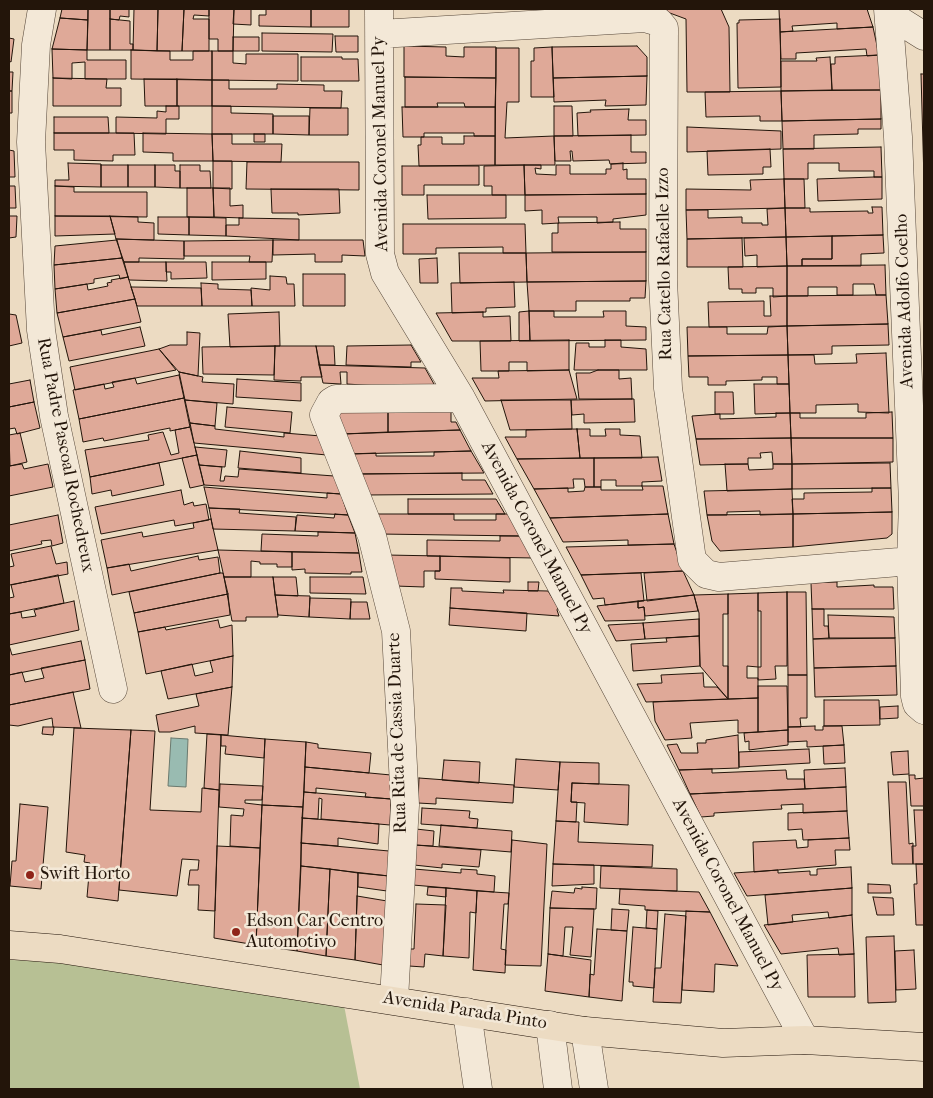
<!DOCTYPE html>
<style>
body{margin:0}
#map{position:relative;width:933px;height:1098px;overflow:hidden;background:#ecdbc2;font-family:"IM FELL French Canon",serif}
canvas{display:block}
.frame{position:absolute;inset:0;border:10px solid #23150a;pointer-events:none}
</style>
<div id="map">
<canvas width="933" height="1098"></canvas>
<div class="frame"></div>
</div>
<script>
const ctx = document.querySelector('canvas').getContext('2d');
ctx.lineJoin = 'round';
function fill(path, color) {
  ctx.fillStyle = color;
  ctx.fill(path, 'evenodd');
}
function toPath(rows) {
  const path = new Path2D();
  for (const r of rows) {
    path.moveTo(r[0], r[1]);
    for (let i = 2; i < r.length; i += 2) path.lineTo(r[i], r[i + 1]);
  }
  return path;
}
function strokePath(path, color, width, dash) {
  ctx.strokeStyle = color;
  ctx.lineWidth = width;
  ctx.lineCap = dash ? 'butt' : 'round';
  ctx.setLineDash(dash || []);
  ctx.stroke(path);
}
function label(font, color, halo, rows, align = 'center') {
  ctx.font = font + ' "IM FELL French Canon",serif';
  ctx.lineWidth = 5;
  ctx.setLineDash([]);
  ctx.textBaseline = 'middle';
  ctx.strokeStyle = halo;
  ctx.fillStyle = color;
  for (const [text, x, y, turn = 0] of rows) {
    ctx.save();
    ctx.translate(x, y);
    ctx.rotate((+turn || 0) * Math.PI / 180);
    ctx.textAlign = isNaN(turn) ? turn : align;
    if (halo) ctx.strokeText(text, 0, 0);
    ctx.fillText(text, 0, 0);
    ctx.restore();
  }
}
fill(toPath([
 [9,960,50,961,343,1000,360,1089,9,1089]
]), '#b7c094');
const water = toPath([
 [171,738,188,739,186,787,168,786,171,738]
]);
fill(water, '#99bbb1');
strokePath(water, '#6a796e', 1);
const building = toPath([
 [62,9,88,9,88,20,60,18,62,9],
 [88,9,110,9,110,50,87,50,88,9],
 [110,9,129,9,129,17,120,16,119,20,110,19,110,9],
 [134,9,158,9,157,51,133,50,134,9],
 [158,9,184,9,182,51,157,51,158,9],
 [184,9,209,9,209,16,194,15,193,19,209,19,209,51,182,51,184,9],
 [209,9,234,9,233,51,218,51,218,39,209,39,209,9],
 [234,9,251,9,251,25,233,24,234,9],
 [266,9,311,9,311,27,259,26,259,15,266,15,266,9],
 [311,9,349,9,349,27,311,27,311,9],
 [659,9,721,9,729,27,730,92,687,92,686,19,659,9],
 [779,9,867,9,873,27,837,29,837,23,792,26,793,31,780,32,779,9],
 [60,18,88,20,87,50,52,49,60,18],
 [110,19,130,21,130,44,133,44,133,50,110,50,110,19],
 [780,19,781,87,738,88,737,23,739,23,739,20,780,19],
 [873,27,879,55,867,56,866,49,796,53,796,59,781,59,780,32,873,27],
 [262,33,333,34,332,52,262,51,262,33],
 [335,36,358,36,358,52,336,52,335,36],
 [233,37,259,37,259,51,233,51,233,37],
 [9,38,14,39,11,62,9,61,9,38],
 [404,46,446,47,446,56,464,57,464,47,496,47,496,78,404,77,404,46],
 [637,46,647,57,647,76,553,78,552,47,637,46],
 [552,47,554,97,531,97,531,61,534,61,534,48,552,47],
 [496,48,519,48,519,102,507,102,505,138,554,136,555,165,495,165,496,48],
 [52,49,87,50,87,60,126,60,126,79,85,79,85,62,72,63,72,79,53,78,52,49],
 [131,50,170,51,170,60,193,60,193,51,212,51,212,80,131,79,131,50],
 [212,51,233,51,233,63,246,64,246,54,298,54,298,81,212,80,212,51],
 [879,55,881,90,832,90,831,64,835,64,835,57,879,55],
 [301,57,342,57,342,59,358,59,359,81,301,81,301,57],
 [830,57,832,90,781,91,781,61,817,61,816,58,830,57],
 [9,72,13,72,12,91,9,91,9,72],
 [921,74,924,74,924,181,921,74],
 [647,76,646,105,605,106,606,100,554,102,553,78,647,76],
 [405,77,496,78,495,107,465,107,464,103,437,103,438,107,405,107,405,77],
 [53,78,107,79,106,88,121,88,121,106,53,106,53,78],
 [144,79,177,79,177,106,145,106,144,79],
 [177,79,212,80,212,106,177,106,177,79],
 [212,80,229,80,229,89,277,89,277,84,324,85,324,91,342,91,341,108,212,106,212,80],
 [881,90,881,119,782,121,781,91,881,90],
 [9,91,12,91,12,113,9,113,9,91],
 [781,91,782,121,760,121,760,116,706,117,705,92,781,91],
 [166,106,179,106,179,119,166,119,166,134,116,133,116,117,157,118,157,111,166,112,166,106],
 [212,106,231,106,231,113,273,114,273,134,212,134,212,106],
 [554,106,572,106,573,136,554,136,554,106],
 [402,107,495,107,495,136,474,136,474,133,424,133,424,137,403,137,402,107],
 [310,108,348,108,348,135,309,135,310,108],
 [629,109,628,120,646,120,646,135,578,136,577,113,591,112,590,110,629,109],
 [273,116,309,116,309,135,273,134,273,116],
 [54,117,108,117,109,133,54,133,54,117],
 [881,119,881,129,858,129,858,134,814,135,814,149,783,149,782,121,881,119],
 [687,127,781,131,781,149,687,152,687,127],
 [54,133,134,133,135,155,113,155,113,161,74,160,74,150,54,150,54,133],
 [143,133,212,134,213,161,173,161,173,153,143,152,143,133],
 [212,134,232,134,232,144,282,144,281,162,213,161,212,134],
 [254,134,265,134,265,142,254,142,254,134],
 [631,135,631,152,646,152,646,163,610,164,609,160,573,161,572,151,570,151,571,161,555,161,554,136,631,135],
 [464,136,495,136,495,165,419,166,418,145,421,145,421,137,442,137,442,144,464,144,464,136],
 [881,147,882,177,874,177,874,171,839,171,839,163,808,163,808,179,784,179,783,149,881,147],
 [770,149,771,167,763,167,763,174,708,175,707,151,770,149],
 [9,150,14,151,15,177,9,177,9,150],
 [213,161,232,161,232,189,213,188,213,161],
 [247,162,359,162,359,190,246,189,247,162],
 [68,163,101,164,101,187,55,186,55,180,69,180,68,163],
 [623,163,623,170,627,169,627,179,646,179,646,194,525,195,524,165,541,165,541,169,535,168,536,174,556,175,556,165,570,165,570,174,606,174,606,169,611,169,611,164,623,163],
 [101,165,128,165,128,187,101,187,101,165],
 [128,165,155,165,155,187,128,187,128,165],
 [155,165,175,165,175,171,180,171,180,188,155,187,155,165],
 [180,165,200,165,200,171,210,171,211,188,180,188,180,165],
 [524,165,525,195,492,195,492,186,484,186,484,166,524,165],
 [402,166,479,166,479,185,424,185,424,195,402,195,402,166],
 [874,177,882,177,882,199,818,201,817,179,874,177],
 [784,179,785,208,686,210,686,189,751,190,750,180,784,179],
 [784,179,804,179,805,208,785,208,784,179],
 [9,186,15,186,16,208,9,208,9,186],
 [55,186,74,187,74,192,147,192,147,217,55,216,55,186],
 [187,188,213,188,214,217,187,217,187,188],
 [213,188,230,188,230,206,243,205,243,218,214,217,213,188],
 [271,189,339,189,340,213,298,215,298,213,272,213,271,189],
 [646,194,646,215,613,219,613,222,597,223,597,217,558,217,559,223,542,224,542,210,525,211,525,195,646,194],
 [427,195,506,195,506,218,428,219,427,195],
 [872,207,882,207,883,235,786,237,785,208,810,208,810,212,868,211,868,213,873,213,872,207],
 [785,208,786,237,687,239,686,210,708,210,708,218,742,217,742,223,762,223,762,225,768,225,767,209,785,208],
 [9,216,17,216,16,237,9,238,9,216],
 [55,216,110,216,115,234,55,236,55,216],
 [110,216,138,217,138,222,154,223,154,240,116,239,110,216],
 [158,217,189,217,189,235,158,234,158,217],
 [189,217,226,218,226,236,189,235,189,217],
 [239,218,299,219,299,240,226,236,226,225,239,225,239,218],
 [620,222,620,229,646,229,646,252,552,252,552,233,558,233,558,223,620,222],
 [403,224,525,224,526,253,503,253,503,247,436,248,436,254,403,254,403,224],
 [883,235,884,253,861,254,861,266,802,266,802,259,832,259,832,236,883,235],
 [832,236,832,259,802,259,802,266,787,266,786,237,832,236],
 [786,237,787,266,757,267,757,255,745,256,744,238,786,237],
 [742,238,743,267,687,267,687,239,742,238],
 [116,239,184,241,184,259,139,258,139,262,124,262,116,239],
 [117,240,122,258,54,265,55,246,117,240],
 [273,240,272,262,249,262,250,256,184,256,184,241,273,240],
 [273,240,363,240,365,256,342,255,342,262,315,262,315,254,273,255,273,240],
 [646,252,646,281,527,282,526,253,646,252],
 [459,253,526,253,527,282,460,283,459,253],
 [122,258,128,277,120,279,119,275,94,279,94,283,55,289,54,265,122,258],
 [437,258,438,283,420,283,419,259,437,258],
 [124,262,166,262,167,281,129,280,124,262],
 [166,262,206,262,207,278,171,279,171,272,166,272,166,262],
 [212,262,266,262,266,279,212,280,212,262],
 [885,265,886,295,876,295,874,284,853,284,853,295,837,295,837,287,808,287,808,296,787,296,787,266,885,265],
 [787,266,787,296,773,297,773,288,756,288,756,293,742,293,742,289,729,289,728,267,787,266],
 [303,274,345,274,345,306,303,306,303,274],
 [270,276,286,277,287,284,294,284,295,306,252,306,251,288,270,290,270,276],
 [128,277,135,299,57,313,55,289,87,284,88,290,108,286,107,283,112,282,111,280,128,277],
 [646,281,645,298,630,298,630,301,576,301,576,311,529,311,527,282,646,281],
 [514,282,515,307,486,308,486,312,452,313,451,283,514,282],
 [201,283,218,284,218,289,251,290,252,306,202,306,201,283],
 [131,287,201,288,202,306,137,306,131,287],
 [876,295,886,295,888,324,787,326,787,296,876,295],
 [770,296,787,296,787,326,709,327,708,302,764,301,764,316,771,316,770,296],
 [135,299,141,322,63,337,57,313,135,299],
 [529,311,530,341,519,341,519,312,529,311],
 [529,311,554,311,554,317,604,317,603,311,626,311,626,326,646,327,646,340,530,341,529,311],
 [279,312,280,346,230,347,228,314,279,312],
 [483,312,483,317,510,316,511,341,452,341,436,313,483,312],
 [9,314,16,315,22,343,9,346,9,314],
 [888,324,889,345,832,346,832,354,788,355,787,326,888,324],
 [787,326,788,355,688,356,687,327,727,327,727,334,767,334,768,327,787,326],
 [140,327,145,346,69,361,63,337,101,330,102,335,140,327],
 [187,332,200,333,198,376,179,372,159,349,170,345,187,345,187,332],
 [569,340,569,370,527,371,527,362,509,362,509,371,481,371,480,341,569,340],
 [605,340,621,340,621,347,646,349,647,370,574,370,576,343,589,343,589,347,605,347,605,340],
 [411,345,421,362,411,362,411,367,346,365,347,346,411,345],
 [275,346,316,346,322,377,301,377,301,381,274,380,275,346],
 [275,346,274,375,203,374,202,347,275,346],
 [316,346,334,346,335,365,319,365,316,346],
 [159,349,176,370,75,390,70,367,159,349],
 [886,353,889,413,858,412,858,404,816,405,816,413,790,413,788,355,814,355,815,364,857,363,856,354,886,353],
 [788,355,789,384,777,384,777,377,762,377,762,380,726,381,726,385,708,385,708,377,689,377,688,356,788,355],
 [319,365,425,368,434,384,424,389,347,384,347,372,340,372,341,384,323,383,319,365],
 [569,370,577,399,485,401,472,378,499,378,498,371,569,370],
 [598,370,619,370,619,379,631,378,632,399,579,399,576,373,590,373,598,370],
 [179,372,203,377,202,382,234,384,233,404,185,400,179,372],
 [179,375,184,398,79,419,73,390,104,384,105,389,114,387,112,382,135,378,137,384,179,375],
 [237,379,301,383,301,401,236,397,237,379],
 [30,380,34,402,9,407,9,384,30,380],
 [754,384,789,384,790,413,755,414,754,384],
 [715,392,733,392,734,414,715,414,715,392],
 [184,398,190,427,170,431,170,428,104,441,103,438,83,442,79,419,184,398],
 [632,399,634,399,635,422,584,423,584,414,572,415,571,400,632,399],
 [185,400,217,403,215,426,190,423,185,400],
 [501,400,571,400,572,429,510,430,501,400],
 [34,402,40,428,17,434,15,428,9,429,9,407,34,402],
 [227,407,292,412,290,433,225,427,227,407],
 [388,408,451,411,451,422,456,422,460,430,388,432,388,408],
 [388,408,388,432,343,434,336,409,388,408],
 [892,412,893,438,791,438,790,413,800,413,800,418,866,418,866,413,892,412],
 [776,413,790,413,791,438,696,439,692,416,720,414,720,419,776,417,776,413],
 [190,423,215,426,215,429,284,437,284,433,321,436,327,455,194,443,190,423],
 [190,427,197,455,90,477,85,450,149,440,148,435,163,432,171,455,179,453,175,430,190,427],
 [577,429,580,458,517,459,505,437,526,437,526,430,577,429],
 [577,429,590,429,590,436,606,436,605,429,620,429,620,435,640,436,642,458,580,458,577,429],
 [460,430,471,451,350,454,343,434,460,430],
 [20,433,27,462,10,466,9,435,20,433],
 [791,438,893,438,893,462,792,464,791,438],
 [791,438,792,464,773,464,772,452,760,453,761,458,748,458,748,464,700,465,696,439,791,438],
 [195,447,227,450,225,467,199,465,195,447],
 [240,451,301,458,301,473,238,468,240,451],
 [471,451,484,473,357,474,350,454,376,453,376,456,434,456,434,452,471,451],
 [197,455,204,485,190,488,182,458,197,455],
 [658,457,662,481,642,482,642,486,616,486,616,480,601,480,601,487,594,487,594,458,658,457],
 [594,458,594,487,585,487,584,479,573,479,574,488,534,489,517,459,594,458],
 [159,463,164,485,112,496,111,490,92,494,90,477,159,463],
 [890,463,891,488,792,489,792,464,890,463],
 [22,464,24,469,48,464,53,487,9,496,9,466,22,464],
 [725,464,748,464,749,470,773,469,773,464,792,464,792,489,727,491,725,464],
 [199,465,222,467,220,481,224,481,225,476,238,477,239,469,334,476,341,494,204,485,199,465],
 [462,473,462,480,485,480,493,494,365,495,357,474,462,473],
 [642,486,663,486,668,514,550,518,534,489,568,488,568,492,584,491,585,487,601,487,601,490,643,490,642,486],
 [204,487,327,498,327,493,341,494,348,515,209,508,204,487],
 [872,488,891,488,892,512,793,514,792,499,804,499,804,493,872,492,872,488],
 [792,489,793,514,760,515,760,511,727,512,727,515,707,515,704,491,792,489],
 [181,490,184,505,193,502,194,506,206,504,209,520,175,526,174,520,101,534,95,507,181,490],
 [408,499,496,499,505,514,408,514,408,499],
 [209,508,240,509,239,513,296,517,295,531,213,529,209,508],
 [892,512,892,534,887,538,793,547,793,514,892,512],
 [335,514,348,515,355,533,295,531,297,515,334,518,335,514],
 [371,514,454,514,454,520,496,520,496,514,509,514,522,536,379,534,371,514],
 [668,514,674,544,628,545,628,540,563,542,550,518,668,514],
 [793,514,793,547,720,551,712,541,707,515,793,514],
 [58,515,63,543,52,546,51,540,41,541,42,544,9,551,9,525,58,515],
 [211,519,218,550,107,568,101,540,142,532,143,537,194,528,193,523,211,519],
 [318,532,355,533,359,553,261,551,262,534,318,536,318,532],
 [500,536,522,536,534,558,427,556,427,540,500,541,500,536],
 [674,544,683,571,581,575,566,547,674,544],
 [51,546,56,564,67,562,68,574,9,585,9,567,14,566,11,554,51,546],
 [218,550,292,552,292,567,277,567,277,564,260,564,260,562,251,561,251,577,224,577,218,550],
 [292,552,359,553,362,572,351,572,351,574,305,573,305,569,292,570,292,552],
 [386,555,440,556,440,571,424,571,424,587,395,586,386,555],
 [198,556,199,560,218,557,220,573,112,595,107,568,129,564,131,571,198,556],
 [440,556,510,558,510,582,435,579,435,571,440,571,440,556],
 [683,571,694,595,647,601,644,573,683,571],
 [220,573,223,573,228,594,134,613,129,592,220,573],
 [641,573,644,601,605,605,604,598,593,599,581,575,641,573],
 [58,575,64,603,9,614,9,598,14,597,11,585,58,575],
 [224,577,273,577,278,617,246,617,246,621,232,621,224,577],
 [273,577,296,577,298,596,275,595,273,577],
 [310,577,363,577,366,594,310,593,310,577],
 [528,582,539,582,538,591,528,591,528,582],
 [837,582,837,587,874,585,874,587,893,587,894,609,812,609,811,583,837,582],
 [451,588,462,588,462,591,504,593,503,590,548,591,558,607,557,610,559,616,450,608,451,588],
 [787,592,806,592,807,675,788,675,787,592],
 [787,592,787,666,775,666,776,679,758,680,758,667,761,667,761,611,758,611,758,593,787,592],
 [758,593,758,667,747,666,747,678,758,678,758,698,728,699,728,594,758,593],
 [228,594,230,615,138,632,134,613,228,594],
 [728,594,728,614,723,614,723,666,728,666,728,699,700,666,699,613,694,595,728,594],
 [275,595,310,596,309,617,278,615,275,595],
 [694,595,698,611,645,616,644,607,638,608,638,601,694,595],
 [310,598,351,599,350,619,309,617,310,598],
 [74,601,79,630,9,645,9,614,21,612,22,618,36,616,34,610,74,601],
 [638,601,638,608,644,607,645,620,605,621,597,606,638,601],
 [351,602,367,602,370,619,350,619,351,602],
 [450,608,527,613,526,631,449,625,450,608],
 [812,609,824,609,824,626,828,626,829,638,813,639,812,609],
 [828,615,894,617,895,638,829,638,828,615],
 [699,619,699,636,645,639,643,623,699,619],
 [218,620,220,628,232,625,233,656,146,674,138,632,165,627,166,630,218,620],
 [643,623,645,639,616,641,608,625,643,623],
 [699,636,700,666,633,671,631,644,667,642,666,638,699,636],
 [895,638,896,666,814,668,813,639,895,638],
 [81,641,85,660,9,675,9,645,12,655,81,641],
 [233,656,232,687,168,699,161,671,192,664,195,676,213,672,210,661,233,656],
 [85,660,90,689,9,705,9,675,22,672,25,682,44,678,41,668,85,660],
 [896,666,897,695,815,697,814,668,896,666],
 [703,673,704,687,717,687,728,699,646,702,637,684,662,683,661,675,703,673],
 [788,675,807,675,807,718,800,718,801,727,788,727,788,675],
 [758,686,787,686,788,730,758,732,758,686],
 [232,687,228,735,195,733,195,726,170,732,159,732,156,715,199,706,196,694,232,687],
 [73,692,81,728,53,727,52,718,18,726,9,725,9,705,73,692],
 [758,698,758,732,738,733,738,720,690,723,692,738,665,740,655,721,653,702,758,698],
 [824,700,879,700,880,725,824,726,824,700],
 [898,706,898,718,880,719,880,707,898,706],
 [815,726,815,730,823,730,823,726,842,726,844,745,807,747,807,741,788,742,788,727,815,726],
 [43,727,54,727,53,735,42,734,43,727],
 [74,728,131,730,118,901,87,897,90,863,84,862,85,855,66,852,74,728],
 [131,730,155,731,150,810,201,812,202,788,219,790,215,911,198,910,199,885,188,885,190,870,198,870,199,860,182,859,177,896,119,890,131,730],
 [788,730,788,745,749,750,749,741,745,742,744,733,788,730],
 [207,734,221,735,219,790,204,788,207,734],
 [221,735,265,739,264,758,225,754,226,746,221,746,221,735],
 [738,735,739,768,679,770,667,745,677,744,681,753,698,753,697,743,706,743,706,740,738,735],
 [265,739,306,742,303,807,262,805,265,739],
 [306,742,318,744,318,748,371,753,369,773,305,767,306,742],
 [844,745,845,763,824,764,823,746,844,745],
 [809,749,810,763,739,767,739,752,809,749],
 [908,751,909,774,893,775,891,752,908,751],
 [516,759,560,762,558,790,514,787,516,759],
 [444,760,480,762,479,783,442,780,444,760],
 [560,762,599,763,599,784,572,783,571,802,577,802,576,822,556,821,560,762],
 [305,767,391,775,391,799,365,797,366,793,316,788,316,793,304,792,305,767],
 [845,768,846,787,805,789,804,770,845,768],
 [712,769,712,773,786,770,787,779,804,779,805,789,690,794,679,770,712,769],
 [909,775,915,775,915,779,924,778,924,806,911,806,909,775],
 [419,778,514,785,513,803,436,798,436,804,418,803,419,778],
 [888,782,906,782,909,844,913,843,913,864,892,864,888,782],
 [572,783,629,785,628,825,584,822,585,803,571,802,572,783],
 [220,784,263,786,262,800,245,800,245,803,262,805,260,848,230,846,231,815,243,816,244,809,219,807,220,784],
 [846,787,847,811,803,813,803,804,781,805,782,809,714,813,714,816,701,817,690,794,846,787],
 [304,792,391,799,390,825,321,819,322,799,319,798,318,819,302,818,304,792],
 [20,804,48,807,41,889,10,886,12,861,16,861,20,804],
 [262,805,303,807,297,951,256,945,262,805],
 [422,808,470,811,469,818,478,819,477,828,421,824,422,808],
 [914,810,924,810,924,864,913,864,912,846,916,846,914,810],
 [847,811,849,838,803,840,802,829,788,830,788,813,847,811],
 [302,818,379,824,378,844,338,838,338,846,301,843,302,818],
 [556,821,579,822,578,842,653,845,652,867,553,864,556,821],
 [441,825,512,831,511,852,439,846,441,825],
 [416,829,434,831,433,846,415,845,416,829],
 [849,838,850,850,835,850,836,865,754,872,753,842,796,840,797,848,808,847,808,840,849,838],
 [512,840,547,844,541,966,505,965,512,840],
 [301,843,389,851,389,876,301,866,301,843],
 [415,845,481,850,479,867,442,864,442,868,414,865,415,845],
 [217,846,260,848,256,945,214,938,217,846],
 [553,864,594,865,594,884,552,886,553,864],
 [916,864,924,864,924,925,916,925,914,884,917,884,916,864],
 [301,866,330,869,326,956,297,951,301,866],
 [601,866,677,869,677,891,600,888,601,866],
 [851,867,852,888,747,896,734,873,778,870,778,873,810,871,810,875,817,875,817,869,851,867],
 [330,869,358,873,355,960,326,956,330,869],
 [414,869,461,873,461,869,477,870,477,874,495,876,494,892,413,885,414,869],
 [358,873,389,876,387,891,358,887,358,873],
 [868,884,890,885,891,893,868,893,868,884],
 [428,887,446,888,446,897,427,895,428,887],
 [582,887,597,888,596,909,550,908,552,891,574,893,575,888,582,889,582,887],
 [446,888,477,891,476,913,470,912,469,958,443,956,446,888],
 [852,888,852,915,829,918,828,912,792,915,793,922,768,925,765,895,852,888],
 [620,889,699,892,710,912,645,910,645,906,619,904,620,889],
 [477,891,509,893,508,904,504,904,501,949,506,950,505,973,473,970,477,891],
 [357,896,387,901,383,965,355,960,357,896],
 [873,897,893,898,894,915,877,915,873,897],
 [416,904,446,905,443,956,425,954,424,967,409,966,410,949,414,949,416,904],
 [550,908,594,909,591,957,570,955,573,927,565,927,563,956,548,954,550,908],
 [612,909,629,910,627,931,611,930,612,909],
 [647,910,658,911,657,929,646,928,647,910],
 [686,911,710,912,738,966,715,964,714,992,682,990,686,911],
 [665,914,686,916,681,1003,653,1002,655,968,661,968,665,914],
 [852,915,854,954,839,955,838,948,781,954,764,925,852,915],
 [633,927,657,929,654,988,633,986,633,982,629,982,633,927],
 [597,929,627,931,622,1001,589,997,590,974,594,975,597,929],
 [894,936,896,1002,868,1003,866,937,894,936],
 [914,950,916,989,896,990,895,951,914,950],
 [548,954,591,960,589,997,545,991,548,954],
 [854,954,855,997,808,997,807,955,854,954]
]);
fill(building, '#dfa998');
strokePath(building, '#23150a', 1);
const minor = toPath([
 [42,9,36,45,31,142,41,330,54,416,113,689],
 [379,9,380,254,385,273,461,398,805,1040],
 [888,9,898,137,913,503,911,561,915,696,917,704,924,710],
 [889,14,924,36],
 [380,34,645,18,659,22,664,28,663,280,668,388,692,560,706,574,719,577,911,561],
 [394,999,405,805,396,631,372,536,324,415,331,402,336,399,461,398],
 [467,1012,478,1089],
 [550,1025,558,1089],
 [585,1031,594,1089]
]);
const major = toPath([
 [9,945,60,949,585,1031,723,1043,805,1040,924,1047]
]);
strokePath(minor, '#554638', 29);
strokePath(major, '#23150a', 29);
strokePath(minor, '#f3e8d7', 28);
strokePath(major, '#ecdbc2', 28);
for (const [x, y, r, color] of [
 [30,875,5,"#8f2418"],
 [236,932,5,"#8f2418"]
]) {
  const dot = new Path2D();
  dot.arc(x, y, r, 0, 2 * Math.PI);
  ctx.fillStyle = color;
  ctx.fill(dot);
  strokePath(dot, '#f3e8d7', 2);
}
label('18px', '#23150a', '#f3e8d7', [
 ["Avenida Coronel Manuel Py",381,144,-91],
 ["Rua Catello Rafaelle Izzo",665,264,-91],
 ["Avenida Adolfo Coelho",905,301,-92],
 ["Rua Padre Pascoal Rochedreux",65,455,79],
 ["Avenida Coronel Manuel Py",536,538,62],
 ["Rua Rita de Cassia Duarte",398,733,-92],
 ["Avenida Coronel Manuel Py",727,895,62],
 ["Avenida Parada Pinto",465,1011,9]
]);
label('18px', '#23150a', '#f3e8d7', [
 ["Swift Horto",40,875],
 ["Edson Car Centro",246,922],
 ["Automotivo",246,943]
], 'left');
</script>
